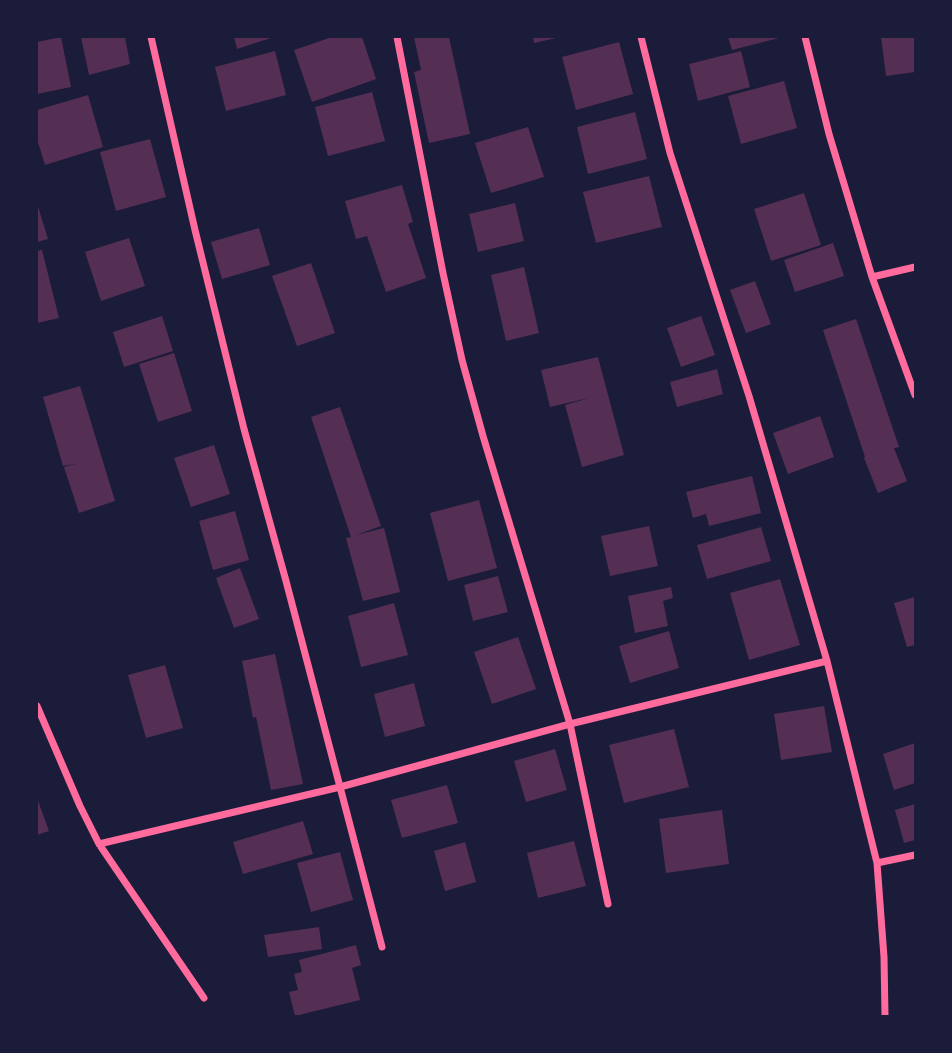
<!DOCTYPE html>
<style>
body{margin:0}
#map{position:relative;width:952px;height:1053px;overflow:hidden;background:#1b1b3a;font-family:"Exo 2",sans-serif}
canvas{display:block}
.frame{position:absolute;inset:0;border:38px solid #1b1b3a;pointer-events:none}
</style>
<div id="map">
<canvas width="952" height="1053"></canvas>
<div class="frame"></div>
</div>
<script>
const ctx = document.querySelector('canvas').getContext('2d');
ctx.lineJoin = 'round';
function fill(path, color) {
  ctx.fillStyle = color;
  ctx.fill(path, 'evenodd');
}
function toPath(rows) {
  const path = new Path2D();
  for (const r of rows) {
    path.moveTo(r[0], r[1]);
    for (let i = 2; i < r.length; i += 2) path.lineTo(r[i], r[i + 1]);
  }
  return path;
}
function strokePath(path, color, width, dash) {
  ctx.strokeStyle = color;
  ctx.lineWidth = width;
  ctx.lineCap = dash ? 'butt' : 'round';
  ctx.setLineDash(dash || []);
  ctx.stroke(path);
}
fill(toPath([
 [61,37,71,87,37,94,37,42],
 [81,37,125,37,130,64,89,75],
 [234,37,274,37,237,49],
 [332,37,362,37,376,79,312,102,294,50],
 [414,37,449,37,470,134,429,143,414,72,421,70],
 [533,37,556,37,556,38,534,43],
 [728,37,779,37,779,38,732,50],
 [881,37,915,37,915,72,886,76],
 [619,42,633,94,576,110,562,57],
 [275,51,286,95,226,111,215,67],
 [741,51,750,87,698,101,689,64],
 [784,81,797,128,741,144,728,96],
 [372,92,385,141,328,156,315,107],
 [88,95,103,147,45,165,37,139,37,110],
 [635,112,647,159,588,174,577,127],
 [528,127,544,177,491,193,475,143],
 [150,139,166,197,116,211,100,152],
 [649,176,662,227,596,243,583,192],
 [402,185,413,222,408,224,426,278,386,292,367,236,356,239,345,201],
 [804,193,821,245,771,261,754,209],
 [37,203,48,239,37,242],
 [515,203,524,241,478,252,469,214],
 [259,228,270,265,222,279,211,242],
 [129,238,145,286,101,301,85,252],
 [833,243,844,276,795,292,784,260],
 [42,250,59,318,37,323,37,251],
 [311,263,335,333,297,346,272,276],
 [524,267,539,333,506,341,491,275],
 [755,281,771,324,746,333,730,290],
 [162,316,173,351,124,367,113,332],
 [701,316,715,355,681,367,667,328],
 [856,319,899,447,894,448,907,481,878,493,864,458,865,457,823,330],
 [174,353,192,411,158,422,139,364],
 [598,357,624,455,582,467,565,405,589,398,550,407,541,370],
 [717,369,723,394,677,407,670,382],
 [80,386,115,501,79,513,64,467,75,464,63,466,43,397],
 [340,407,381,526,356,535,384,528,400,592,363,601,346,538,351,537,311,417],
 [820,416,834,457,788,474,773,433],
 [214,445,230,494,191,507,174,458],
 [752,476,761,513,709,526,706,514,693,518,686,492],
 [479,500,497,568,448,581,430,513],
 [235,511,249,560,213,570,199,521],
 [649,526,658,566,610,576,601,536],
 [761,527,771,561,707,579,697,545],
 [240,568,259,619,234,628,216,578],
 [498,576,508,612,473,621,464,585],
 [780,579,800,645,749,660,730,593],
 [671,587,673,598,663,601,668,626,635,633,628,596],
 [915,597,915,645,907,647,894,603],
 [394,603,408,655,361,667,348,616],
 [669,631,679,668,630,683,619,646],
 [518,637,536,689,492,704,474,652],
 [275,654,303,784,271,790,256,717,253,718,242,661],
 [165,665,183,728,146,738,128,675],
 [414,683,425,726,385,737,374,694],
 [824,706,832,752,781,760,774,714],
 [674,729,689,787,624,803,609,745],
 [915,743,915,783,894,790,883,754],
 [555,749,567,790,526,802,514,761],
 [447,785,458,823,402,838,391,800],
 [37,798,49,831,37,835],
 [915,804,915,840,904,843,895,810],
 [722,810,729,864,666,873,659,819],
 [303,821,313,854,243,874,233,842],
 [574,841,586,886,538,898,527,853],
 [465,842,476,882,445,891,434,851],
 [340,852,353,900,311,912,297,863],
 [319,927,322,949,268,957,264,935],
 [356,945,361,965,352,968,360,1000,295,1016,289,992,298,990,294,974,302,972,299,960]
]), '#542f53');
strokePath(toPath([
 [151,37,195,230,244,429,286,581,382,947],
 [397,37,443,273,462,360,483,436,570,724,608,904],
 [641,37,670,153,749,396,827,661,877,863,884,957,885,1016],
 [805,37,829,134,872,277,915,395],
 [872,277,915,267],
 [37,706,80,806,99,844,204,998],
 [99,844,340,787,570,724,827,661],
 [877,863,915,855]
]), '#ff6b9d', 7);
</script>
